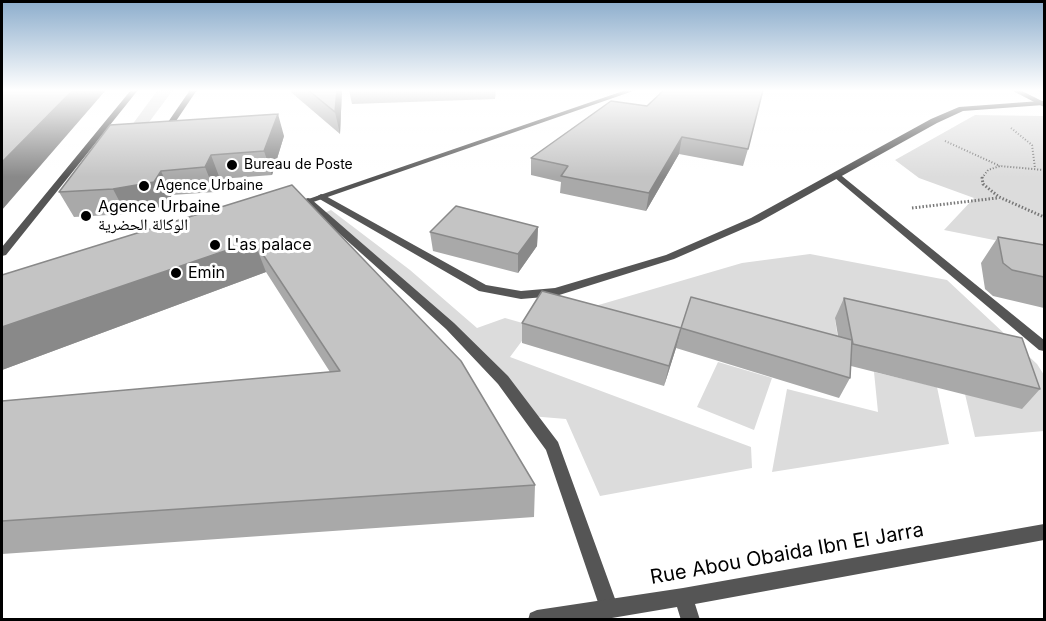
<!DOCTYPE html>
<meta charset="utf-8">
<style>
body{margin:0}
#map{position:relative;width:1046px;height:621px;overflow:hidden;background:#fff;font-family:Inter,sans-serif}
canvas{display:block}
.frame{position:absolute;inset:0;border:3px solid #000;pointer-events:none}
</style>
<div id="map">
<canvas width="1046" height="621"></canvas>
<div class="frame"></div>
</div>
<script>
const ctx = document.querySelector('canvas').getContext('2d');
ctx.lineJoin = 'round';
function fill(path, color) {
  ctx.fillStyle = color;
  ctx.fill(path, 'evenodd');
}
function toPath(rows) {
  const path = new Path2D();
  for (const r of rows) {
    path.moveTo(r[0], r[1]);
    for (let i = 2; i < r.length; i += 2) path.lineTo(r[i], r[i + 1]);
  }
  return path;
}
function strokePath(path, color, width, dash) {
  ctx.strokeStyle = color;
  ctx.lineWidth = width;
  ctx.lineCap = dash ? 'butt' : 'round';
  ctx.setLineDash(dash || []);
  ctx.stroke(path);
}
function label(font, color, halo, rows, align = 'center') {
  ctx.font = font + ' Inter,"Noto Naskh Arabic",sans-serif';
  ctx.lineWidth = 6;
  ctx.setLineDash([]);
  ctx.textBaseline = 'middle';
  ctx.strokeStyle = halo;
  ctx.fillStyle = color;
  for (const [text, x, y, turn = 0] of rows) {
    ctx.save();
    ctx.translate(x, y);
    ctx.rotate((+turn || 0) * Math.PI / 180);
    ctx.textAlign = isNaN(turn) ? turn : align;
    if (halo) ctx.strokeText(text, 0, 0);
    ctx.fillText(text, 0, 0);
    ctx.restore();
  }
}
fill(toPath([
 [173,90,132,145,115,148,157,91],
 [975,115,1044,116,1044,250,944,230,974,198,919,178,895,160],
 [331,210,410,270,477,328,505,318,533,326,510,357,751,447,752,468,600,496,566,419,530,416,447,327,364,245,324,213],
 [810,254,947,280,1037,364,1044,375,1044,431,975,437,965,394,1021,408,835,319,841,360,676,348,561,316,742,263],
 [718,362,772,378,754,430,697,407],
 [874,372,937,387,949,444,772,472,787,389,878,412]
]), '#dcdcdc');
strokePath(toPath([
 [1011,128,1032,145,1035,168],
 [945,141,1000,166],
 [982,178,988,170,1000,166,1044,170]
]), '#777', 2, [1, 2]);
strokePath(toPath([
 [982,177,983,184,999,197,1044,217],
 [912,208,997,198]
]), '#777', 3, [1.5, 2]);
fill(toPath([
 [190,90,197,90,174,124,183,129,179,131,167,127,166,125,190,90],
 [1040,101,1043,101,1043,105,963,111,937,123,759,222,674,259,556,296,521,299,479,291,316,197,321,194,324,195,486,285,521,291,555,288,666,255,751,218,931,119,959,107,1040,101]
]), '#555');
fill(toPath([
 [131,90,138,90,6,255,2,256,2,247,131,90],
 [837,172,1044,340,1044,351,1039,350,834,177,833,175,837,172],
 [308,198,311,199,454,323,508,376,558,442,618,607,616,614,609,616,602,614,546,450,498,384,446,329,305,203,305,199,308,198]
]), '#555');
fill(toPath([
 [1011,90,1020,90,1044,102,1044,107,1011,90],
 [1044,524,1044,540,695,604,700,620,681,620,677,607,600,620,528,620,530,613,537,610,683,588,1044,524]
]), '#555');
fill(toPath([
 [626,90,636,90,296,208,293,209,288,206,626,90]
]), '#555');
fill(toPath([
 [291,90,342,90,340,134,292,93],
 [349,90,496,90,495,99,352,104],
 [1036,90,1044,90,1044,94],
 [611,101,748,149,743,166,679,154,646,211,560,193,561,182,531,175,531,158],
 [284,136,272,175,220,179,215,192,172,195,165,206,126,214,74,217,59,192],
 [292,185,535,485,534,517,2,554,2,401,330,372,266,272,2,370],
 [538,227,537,246,518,273,433,251,430,232],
 [998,237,1044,245,1044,308,993,296,985,289,981,263],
 [844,298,1040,389,1022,409,851,366,850,378,839,398,676,348,664,386,522,343,522,323,681,328,838,336,835,318]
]), '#a9a9a9');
fill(toPath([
 [73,90,106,90,2,210,2,162],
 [337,90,342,90,340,134,335,112],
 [278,114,284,136,272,175,264,151],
 [682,137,679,154,646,211,649,193],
 [211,155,220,179,215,192,205,167],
 [161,171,172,195,165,206,126,214,113,189],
 [538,227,537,246,518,273,518,254],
 [254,241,266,272,2,370,2,327],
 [681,328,676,348,664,386,669,366]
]), '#898989');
const building = toPath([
 [2,90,73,90,2,162,2,90],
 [308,90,337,90,335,112,308,90],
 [664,90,763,90,748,149,682,137,649,193,561,176,568,166,531,158,611,101,647,106,664,90],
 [278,114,264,151,211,155,205,167,161,171,154,182,113,189,59,192,110,125,278,114],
 [292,185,461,361,535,485,2,521,2,401,340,371,254,241,2,327,2,275,292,185],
 [456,206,538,227,518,254,430,232,456,206],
 [998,237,1044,245,1044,277,1012,270,1003,263,998,237],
 [542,291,681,328,669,366,522,323,542,291],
 [691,297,852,340,850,378,681,328,691,297],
 [844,298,1022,338,1040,389,853,344,844,298]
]);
fill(building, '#c4c4c4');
strokePath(building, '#898989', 1.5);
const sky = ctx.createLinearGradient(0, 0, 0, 177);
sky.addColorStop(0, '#8cadcc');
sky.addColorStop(0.51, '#fff');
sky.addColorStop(1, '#ffffff00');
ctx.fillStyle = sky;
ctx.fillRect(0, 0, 1046, 177);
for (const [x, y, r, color] of [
 [232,165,6,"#000"],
 [144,186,6,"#000"],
 [86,216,6,"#000"],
 [215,245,6,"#000"],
 [176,273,6,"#000"]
]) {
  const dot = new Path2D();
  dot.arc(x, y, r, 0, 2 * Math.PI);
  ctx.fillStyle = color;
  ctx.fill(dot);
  strokePath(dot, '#fff', 2);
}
label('14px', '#000', '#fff', [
 ["Bureau de Poste",244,165],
 ["Agence Urbaine",156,186]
], 'left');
label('16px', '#000', '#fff', [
 ["Agence Urbaine",98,207],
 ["الوكالة الحضرية",98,225],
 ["L'as palace",227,245],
 ["Emin",188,273]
], 'left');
label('20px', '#000', '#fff', [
 ["Rue Abou Obaida Ibn El Jarra",787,554,-10]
]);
</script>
